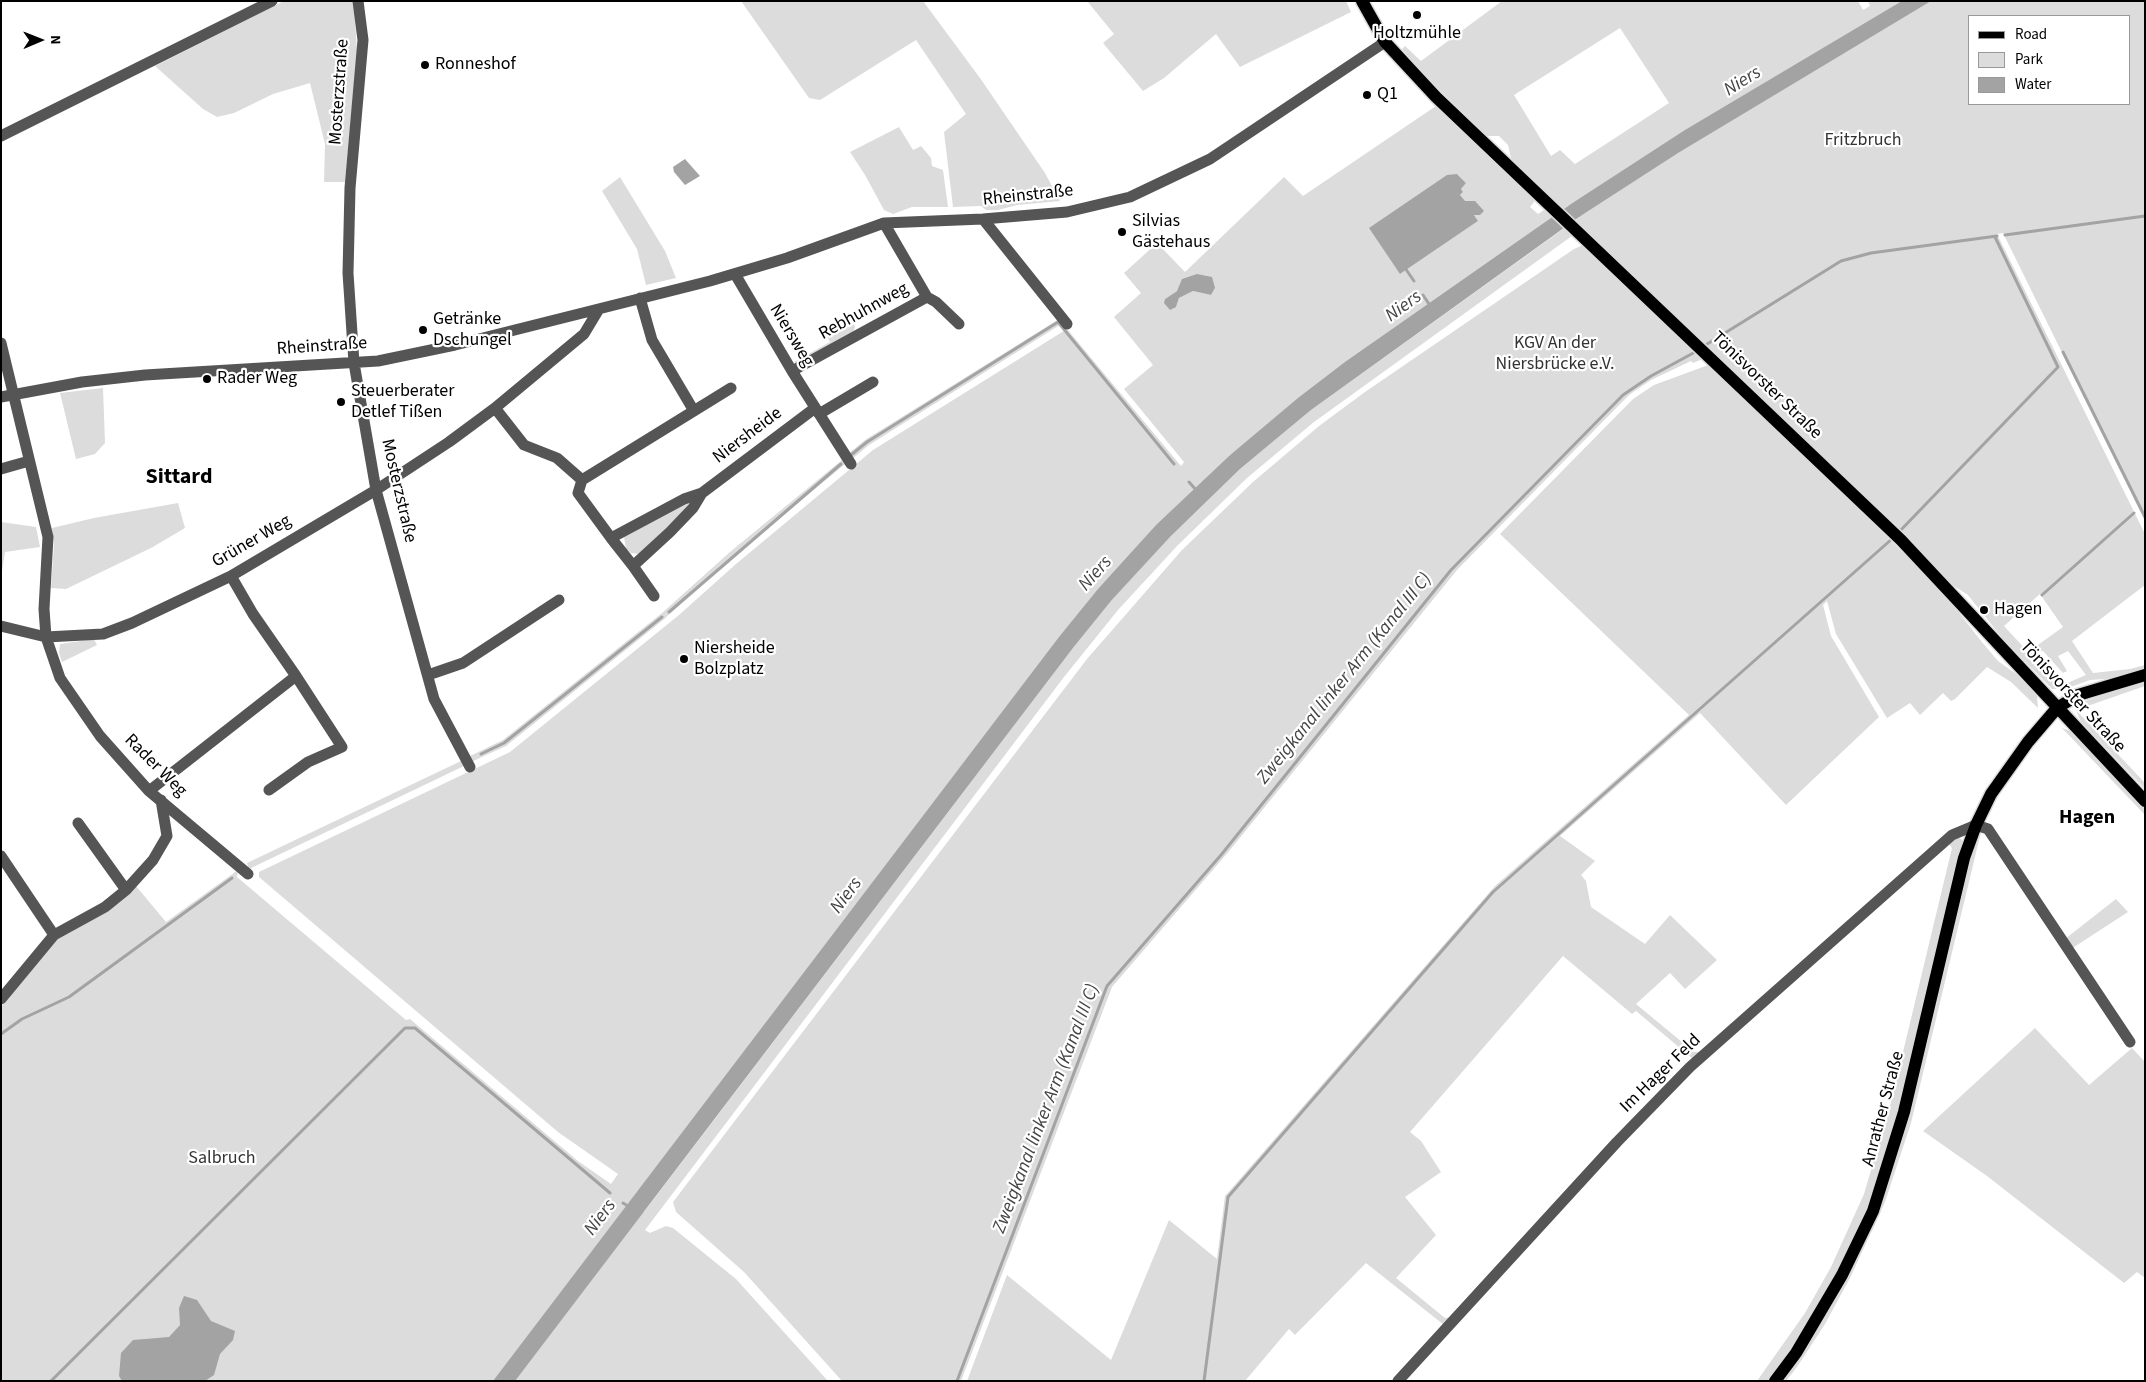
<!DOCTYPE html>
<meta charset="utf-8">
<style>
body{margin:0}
#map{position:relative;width:2146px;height:1382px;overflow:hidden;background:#fff;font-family:"Source Sans 3",sans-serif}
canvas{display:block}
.frame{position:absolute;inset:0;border:2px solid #000;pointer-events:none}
.legend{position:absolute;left:1968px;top:15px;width:162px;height:90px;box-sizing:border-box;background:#fff;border:1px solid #999;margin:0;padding:6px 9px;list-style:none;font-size:15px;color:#000}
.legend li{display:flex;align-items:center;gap:10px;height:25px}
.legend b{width:25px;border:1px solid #999}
.north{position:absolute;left:15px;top:15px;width:50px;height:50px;-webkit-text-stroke:4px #fff;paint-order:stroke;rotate:89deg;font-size:14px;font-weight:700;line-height:20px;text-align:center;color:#000}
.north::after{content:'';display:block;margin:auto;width:18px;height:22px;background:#000;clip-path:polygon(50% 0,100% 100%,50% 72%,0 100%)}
</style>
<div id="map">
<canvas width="2146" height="1382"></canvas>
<div class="frame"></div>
<ul class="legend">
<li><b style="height:6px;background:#000"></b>Road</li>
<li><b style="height:14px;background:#dcdcdc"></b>Park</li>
<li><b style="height:14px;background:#a3a3a3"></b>Water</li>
</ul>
<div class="north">N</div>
</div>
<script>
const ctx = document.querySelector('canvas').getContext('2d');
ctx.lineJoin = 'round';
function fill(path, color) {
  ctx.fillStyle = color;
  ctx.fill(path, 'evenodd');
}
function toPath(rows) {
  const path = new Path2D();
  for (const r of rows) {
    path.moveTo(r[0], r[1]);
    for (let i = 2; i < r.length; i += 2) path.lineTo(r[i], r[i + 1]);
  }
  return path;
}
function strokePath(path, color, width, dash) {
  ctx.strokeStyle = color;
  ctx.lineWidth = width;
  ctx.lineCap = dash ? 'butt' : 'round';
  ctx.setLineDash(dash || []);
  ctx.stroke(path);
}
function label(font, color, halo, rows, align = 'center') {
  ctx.font = font + ' "Source Sans 3",sans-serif';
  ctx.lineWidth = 4.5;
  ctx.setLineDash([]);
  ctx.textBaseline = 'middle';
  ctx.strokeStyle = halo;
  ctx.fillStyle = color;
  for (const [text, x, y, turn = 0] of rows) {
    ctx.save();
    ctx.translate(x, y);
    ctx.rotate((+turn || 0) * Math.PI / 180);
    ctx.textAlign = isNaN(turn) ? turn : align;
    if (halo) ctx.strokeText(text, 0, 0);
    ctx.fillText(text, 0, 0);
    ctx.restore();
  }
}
fill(toPath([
 [284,1,354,1,357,52,345,182,324,182,325,144,310,83,273,94,234,113,217,117,203,109,155,66],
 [741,1,923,1,980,78,1045,173,1060,201,1017,205,998,210,986,210,981,206,953,207,944,132,966,114,916,40,820,100,809,98],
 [1087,1,1346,1,1351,12,1240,67,1216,34,1164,78,1143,91,1103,43,1114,34],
 [1502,1,1858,1,1863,10,1870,6,1868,1,2145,1,2145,521,2003,233,1997,234,2145,534,2145,585,2072,641,2093,673,2130,669,2145,665,2145,671,2120,678,2090,680,2065,689,2052,689,2003,639,1968,595,1951,584,1708,347,1701,353,1705,358,1693,363,1691,361,1651,380,1629,395,1457,570,1230,850,1112,987,961,1381,842,1381,744,1272,676,1212,673,1202,1087,659,1182,550,1253,482,1319,426,1365,392,1574,249,1585,244,1702,341,1583,228,1314,422,1247,478,1177,546,1118,610,1064,677,645,1230,650,1233,666,1226,673,1228,736,1279,828,1381,1,1381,1,1007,57,939,136,886,166,922,238,870,237,877,406,1020,410,1019,578,1161,611,1184,618,1174,558,1132,259,877,259,872,510,752,679,615,736,564,873,450,1067,329,1181,466,1184,462,1124,389,1153,365,1114,317,1141,293,1124,273,1157,243,1185,272,1284,177,1303,196,1436,106,1534,196,1534,202,1530,207,1538,214,1556,202,1517,166,1511,158,1508,145,1499,136,1487,136,1420,71,1402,49,1405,46,1421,61],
 [1970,16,2130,16,2130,104,1970,104],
 [1620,28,1669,103,1575,164,1560,150,1551,156,1514,95],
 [1457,174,1466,183,1461,189,1463,192,1460,195,1478,221,1400,274],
 [1568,206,1580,217,1311,410,1240,469,1170,537,1111,601,1073,648,644,1212,631,1201,1157,524,1229,456],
 [1215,288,1211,295,1193,291,1179,298,1176,307,1165,299,1177,291],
 [2040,594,2063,627,2028,652,2004,626],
 [2043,651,2063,673,2067,671,2058,656,2068,651,2086,675,2065,684,2050,680,2025,655],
 [899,127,913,150,921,146,931,158,932,166,943,170,948,207,912,207,893,214,884,210,865,175,850,152],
 [620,177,665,251,676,278,646,285,637,249,602,191],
 [1059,319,1063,323,869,445,852,459,848,454,865,440],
 [849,322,854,323,855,327,853,334,799,364,794,362,830,342,826,334],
 [1711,364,1943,592,1981,641,1998,661,2019,676,2037,695,2038,708,2011,682,1987,667,1955,699,1951,701,1943,693,1920,715,1910,703,1887,718,1836,634,1827,601,1823,605,1831,636,1879,717,1786,805,1700,713,1560,836,1595,861,1581,875,1586,881,1591,907,1645,944,1670,915,1717,960,1685,989,1670,973,1636,1004,1694,1052,1701,1052,1693,1059,1636,1011,1632,1014,1563,956,1410,1132,1421,1141,1441,1172,1405,1197,1436,1235,1396,1278,1445,1318,1451,1317,1444,1325,1366,1263,1295,1335,1289,1329,1245,1381,967,1381,1007,1275,1111,1360,1169,1220,1217,1259,1225,1196,1495,886,1689,715,1500,534,1633,399,1654,385],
 [103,388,105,443,95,454,76,459,60,393],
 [842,460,845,464,733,557,663,620,506,746,471,762,468,757,503,740,662,613,730,552],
 [690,500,689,507,640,554,631,553,626,549,624,537],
 [178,503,185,528,151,548,66,589,51,588,54,544,52,528,94,518],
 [1,522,36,527,40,547,5,552,2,571],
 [94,639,97,645,62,662,59,653,60,644],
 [2145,680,2145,686,2076,710,2145,783,2145,789,2081,722,2076,710,2086,701],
 [2062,728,2073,732,2145,808,2145,815],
 [461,761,464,766,249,869,247,863],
 [1980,836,1911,1123,1885,1202,1850,1278,1825,1324,1797,1367,1786,1381,1781,1381,1866,1235,1973,841],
 [1958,837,1962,840,1962,846,1905,1091,1867,1209,1842,1264,1819,1307,1769,1381,1757,1381,1805,1313,1831,1267,1864,1194,1891,1102,1952,848,1948,843],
 [2116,899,2128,912,2071,949,2065,939],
 [2035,1028,2089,1085,2132,1048,2145,1062,2145,1278,2137,1272,2124,1283,1987,1176,1923,1131]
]), '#dcdcdc');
fill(toPath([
 [1902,1,1931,1,1678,153,1582,215,1311,410,1240,469,1170,537,1111,601,1073,648,515,1381,493,1381,1059,637,1098,589,1157,524,1229,456,1298,398,1345,362,1571,204,1685,130],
 [685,159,700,176,685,185,674,172,673,167],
 [1457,174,1466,183,1461,189,1463,192,1460,195,1465,201,1475,201,1484,211,1480,215,1474,215,1478,221,1400,274,1369,228,1447,175],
 [1197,274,1212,277,1215,288,1211,295,1193,291,1179,298,1176,307,1170,310,1164,303,1165,299,1177,291,1182,279],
 [184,1296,197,1300,211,1321,235,1331,233,1340,220,1354,214,1375,205,1381,122,1381,119,1376,121,1353,133,1340,169,1337,180,1325,179,1308]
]), '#a3a3a3');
strokePath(toPath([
 [2005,235,2145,216],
 [1405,268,1414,281],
 [1423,295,1431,307],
 [1704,346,1841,261,1871,253,1997,236],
 [2063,352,2145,517],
 [851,455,867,442,1058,322,1174,464],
 [1189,482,1197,491],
 [1898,533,2058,367,1995,237],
 [2042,595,2134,513],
 [669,612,841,464],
 [481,754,504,743,662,617],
 [1,1034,22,1019,69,997,232,878],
 [623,1203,631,1208],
 [51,1381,405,1028,415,1028,610,1193],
 [957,1381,1107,986,1221,855,1451,570,1623,395,1651,376,1697,351],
 [1204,1381,1228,1197,1493,892,1893,538]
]), '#a3a3a3', 3);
const major = toPath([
 [1362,1,1385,42,1436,97,1901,540,2145,801],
 [1775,1381,1796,1353,1842,1275,1873,1211,1904,1112,1964,858,1976,825,1991,794,2028,742,2057,708,2078,695,2145,675]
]);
strokePath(major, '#dbdbdb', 15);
strokePath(toPath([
 [358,1,363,40,350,188,348,273,354,363,376,490,434,699,470,767],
 [1,136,272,1],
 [983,219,1067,324],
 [884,223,927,297,936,302,959,324],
 [735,274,792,371,851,464],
 [640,298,652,340,694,411],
 [1,343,48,537,44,609,46,637,60,678,100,736,149,791,248,874],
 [792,371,927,297],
 [1,397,82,382,145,375,378,361,455,345,710,281,787,258,884,223,983,219,1067,212,1130,197,1210,159,1385,42],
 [495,408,524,445,557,458,582,480,731,388],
 [819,414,873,382],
 [1,469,29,461],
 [582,480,578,493,611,538,684,499,702,493],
 [611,538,633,566,670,532,693,508,702,493,815,408],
 [633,566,654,596],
 [231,576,253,614,296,676,342,747,308,762,269,790],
 [1,626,46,637,103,634,132,623,231,576,376,490,449,442,495,408,584,334,599,309],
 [428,675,463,663,559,600],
 [149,791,296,676],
 [78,823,126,890],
 [1,856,54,935],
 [1,999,54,935,105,907,126,890,153,860,167,836,161,800],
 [1398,1381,1617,1142,1690,1067,1952,835,1976,825,1988,829,2130,1042]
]), '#555', 11);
strokePath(major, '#000', 12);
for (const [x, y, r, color] of [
 [1417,15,5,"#000"],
 [425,65,5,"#000"],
 [1367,95,5,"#000"],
 [1122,232,5,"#000"],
 [423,330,5,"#000"],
 [207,379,5,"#000"],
 [341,402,5,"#000"],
 [1984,610,5,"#000"],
 [684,659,5,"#000"]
]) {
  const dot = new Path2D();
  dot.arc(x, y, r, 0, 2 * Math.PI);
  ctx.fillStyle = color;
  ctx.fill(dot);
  strokePath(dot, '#fff', 2);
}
label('18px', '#000', '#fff', [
 ["Holtzmühle",1417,34,"center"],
 ["Ronneshof",435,65],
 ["Q1",1377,95],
 ["Silvias",1132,222],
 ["Gästehaus",1132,243],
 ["Getränke",433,320],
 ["Dschungel",433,341],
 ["Rader Weg",217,379],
 ["Steuerberater",351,392],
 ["Detlef Tißen",351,413],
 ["Hagen",1994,610],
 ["Niersheide",694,649],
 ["Bolzplatz",694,670]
], 'left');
label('18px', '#000', '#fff', [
 ["Mosterzstraße",340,92,-86],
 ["Rheinstraße",1028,196,-6],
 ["Rebhuhnweg",864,312,-29],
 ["Niersweg",791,336,59],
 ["Rheinstraße",322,347,-4],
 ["Tönisvorster Straße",1766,386,44],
 ["Niersheide",748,436,-37],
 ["Mosterzstraße",398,491,77],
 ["Grüner Weg",252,542,-30],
 ["Tönisvorster Straße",2072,697,47],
 ["Rader Weg",155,766,45],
 ["Im Hager Feld",1661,1074,-44],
 ["Anrather Straße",1884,1109,-75]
]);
label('18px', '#333', '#fff', [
 ["Fritzbruch",1863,141],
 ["KGV An der",1555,344],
 ["Niersbrücke e.V.",1555,365],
 ["Salbruch",222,1159]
]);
label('italic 19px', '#444', '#fff', [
 ["Niers",1743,82,-32],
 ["Niers",1404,307,-36],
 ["Niers",1096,574,-48],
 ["Zweigkanal linker Arm (Kanal III C)",1345,679,-51],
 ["Niers",847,896,-53],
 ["Zweigkanal linker Arm (Kanal III C)",1047,1109,-69],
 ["Niers",601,1218,-53]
]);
label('bold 20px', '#000', '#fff', [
 ["Hagen",2087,819]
]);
label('bold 22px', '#000', '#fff', [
 ["Sittard",179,478]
]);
</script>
